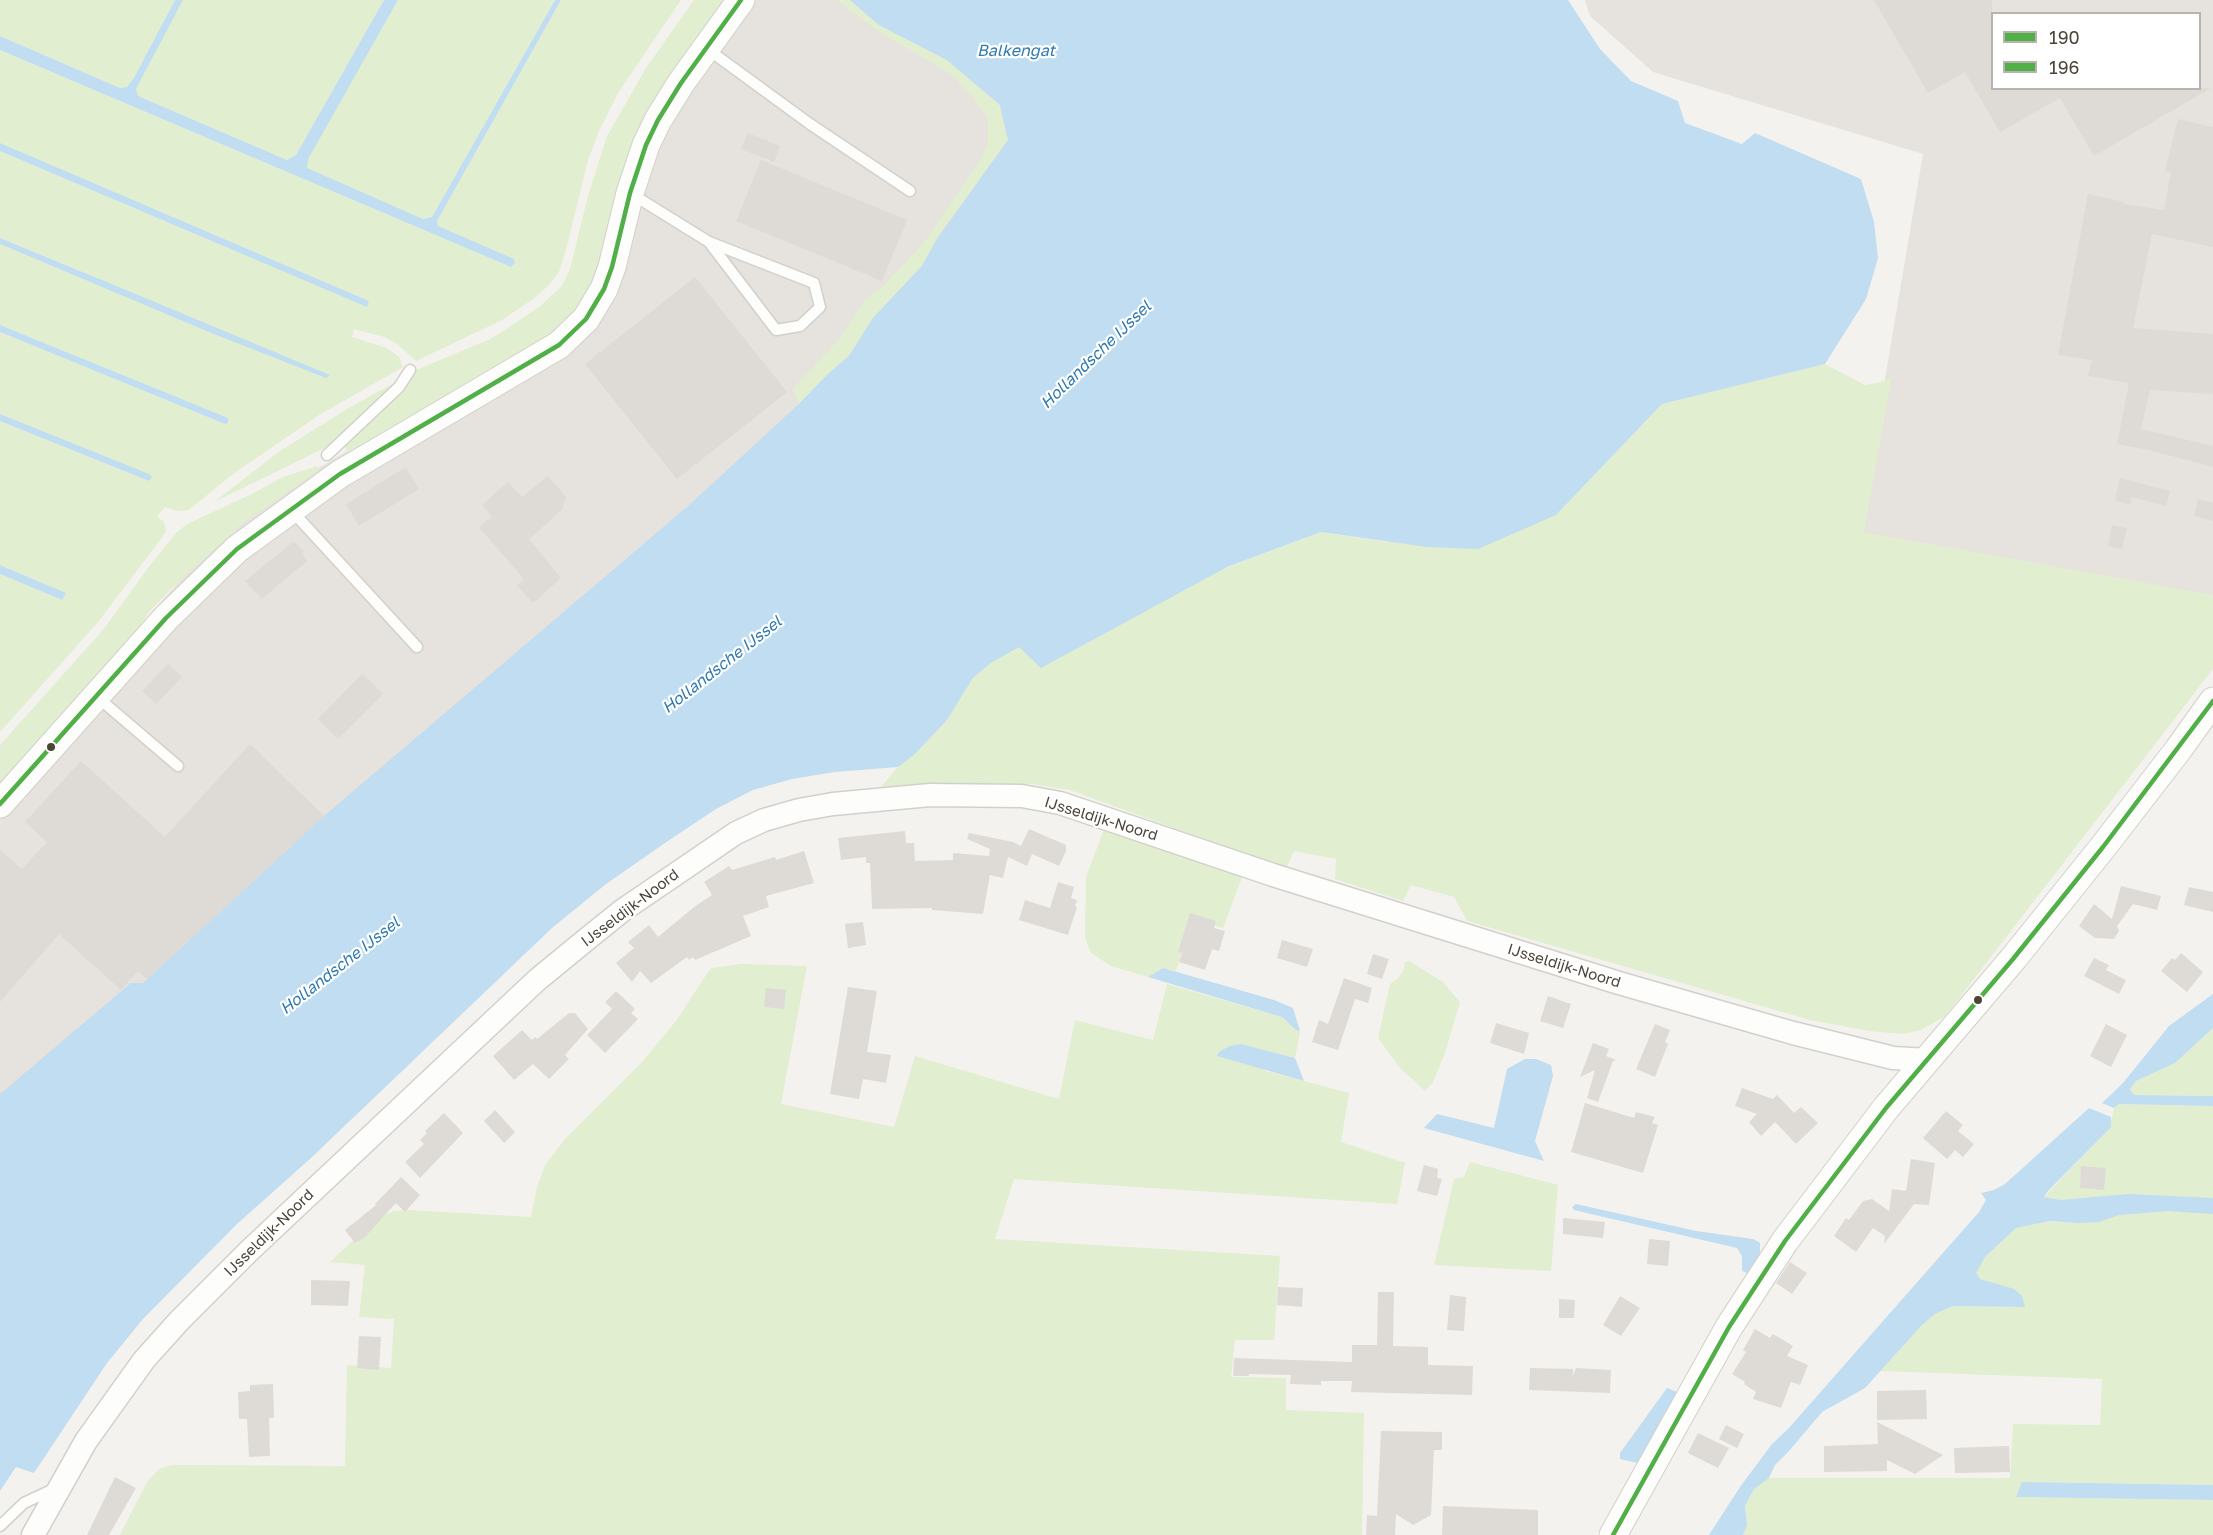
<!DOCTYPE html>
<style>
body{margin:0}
#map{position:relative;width:2213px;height:1535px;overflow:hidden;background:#f4f2ee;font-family:"Golos Text",sans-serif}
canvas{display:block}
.legend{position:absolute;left:1991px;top:12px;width:210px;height:78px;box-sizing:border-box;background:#fff;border:2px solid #b7b4b0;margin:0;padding:8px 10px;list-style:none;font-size:18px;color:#4b4439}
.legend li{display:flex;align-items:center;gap:12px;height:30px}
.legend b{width:30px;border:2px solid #b7b4b0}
</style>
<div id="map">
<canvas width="2213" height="1535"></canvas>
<ul class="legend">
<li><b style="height:8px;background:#50af46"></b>190</li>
<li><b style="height:8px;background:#50af46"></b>196</li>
</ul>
</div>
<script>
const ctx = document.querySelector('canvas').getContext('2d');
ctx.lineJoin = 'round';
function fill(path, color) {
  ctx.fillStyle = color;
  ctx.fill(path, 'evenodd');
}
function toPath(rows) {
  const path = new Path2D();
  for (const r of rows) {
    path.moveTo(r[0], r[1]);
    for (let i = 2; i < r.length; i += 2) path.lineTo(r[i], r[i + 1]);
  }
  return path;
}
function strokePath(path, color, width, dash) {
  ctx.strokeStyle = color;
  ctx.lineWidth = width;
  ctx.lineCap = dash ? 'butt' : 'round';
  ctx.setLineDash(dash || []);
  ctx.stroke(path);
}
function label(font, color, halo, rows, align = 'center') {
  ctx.font = font + ' "Golos Text",sans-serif';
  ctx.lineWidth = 4.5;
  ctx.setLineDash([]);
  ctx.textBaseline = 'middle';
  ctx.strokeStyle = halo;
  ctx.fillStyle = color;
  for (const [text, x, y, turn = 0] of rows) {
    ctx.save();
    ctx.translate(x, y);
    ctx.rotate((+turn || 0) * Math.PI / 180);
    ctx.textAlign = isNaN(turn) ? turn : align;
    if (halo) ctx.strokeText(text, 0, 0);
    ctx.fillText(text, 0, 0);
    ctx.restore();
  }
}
fill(toPath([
 [720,0,877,0,1054,105,892,332,205,941,0,1105,0,784,214,542,312,472,562,322],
 [1585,0,2213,0,2213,607,1857,545,1923,154,1653,72,1590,16],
 [1992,14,2200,14,2200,88,1992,88]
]), '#e6e2de');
fill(toPath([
 [0,0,175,0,134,79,127,87,120,88,0,36],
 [183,0,384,0,296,155,287,160,138,96,136,89],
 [398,0,555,0,432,217,423,219,307,169,307,159],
 [561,0,681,0,618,93,599,131,588,160,566,250,559,272,549,285,533,299,502,320,416,361,397,344,384,337,354,329,352,337,387,348,399,357,403,367,319,415,233,474,189,510,178,511,165,507,157,516,164,522,166,531,161,539,98,622,0,732,0,574,62,600,66,593,0,565,0,421,149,481,151,477,148,474,0,414,0,332,225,424,228,422,227,418,0,325,0,244,93,283,97,278,0,238,0,151,363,305,367,306,369,301,0,143,0,50,511,267,438,226,437,221],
 [694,0,730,0,598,277,566,326,348,455,345,446,355,433,403,391,411,381,416,370,488,340,505,330,539,307,562,286,570,269,588,196,607,136,646,68],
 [837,0,850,0,879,25,947,60,1000,105,1008,140,937,238,922,266,873,318,849,356,828,374,799,404,792,389,839,339,866,299,885,284,925,241,981,159,988,145,988,118,972,97,949,73,879,32],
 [1825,364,1865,385,1882,382,1892,376,1864,532,2213,595,2213,669,1960,997,1944,1017,1921,1030,1903,1034,1869,1031,1810,1020,1467,921,1454,897,1411,885,1403,901,1335,879,1336,859,1294,851,1286,869,1070,790,1031,784,881,787,898,767,915,754,947,720,973,678,991,663,1019,646,1321,532,1386,542,1556,515,1662,404],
 [396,382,392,389,329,446,214,502,280,451,347,409],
 [317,466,319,470,242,524,173,587,150,611,128,643,0,789,0,745,103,630,148,568,176,533,187,524,252,494,283,477],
 [1105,827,1243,875,1223,928,1192,919,1176,971,1163,968,1148,977,1111,966,1091,953,1085,938,1086,877],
 [1409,961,1443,982,1460,1002,1445,1053,1433,1082,1425,1091,1400,1068,1378,1038,1390,984,1397,979,1403,971,1405,962],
 [741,964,807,966,781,1104,894,1127,915,1056,1059,1099,1075,1020,1153,1040,1167,984,1282,1017,1296,1030,1300,1031,1295,1058,1241,1044,1266,1071,1349,1093,1341,1142,1405,1163,1397,1204,1014,1179,995,1239,1280,1256,1274,1340,1235,1340,1231,1377,1286,1378,1286,1410,1364,1413,1362,1535,120,1535,147,1482,159,1469,172,1465,345,1466,347,1365,391,1368,394,1319,359,1317,365,1265,330,1262,363,1231,383,1216,393,1211,407,1210,531,1217,537,1187,545,1165,565,1139,642,1062,676,1021,708,972,712,968],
 [2213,1028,2213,1096,2134,1095,2130,1089,2136,1081,2175,1063],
 [2118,1104,2213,1106,2213,1485,2022,1482,2016,1497,2213,1500,2213,1535,1743,1535,1747,1525,1745,1506,1754,1488,1769,1478,2010,1478,2013,1424,2100,1425,2102,1379,1880,1371,1921,1326,1935,1314,1953,1306,2025,1307,1994,1284,1980,1279,1975,1273,1985,1257,2016,1228,2050,1221,2078,1223,2061,1200,2044,1197,2110,1127,2114,1108],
 [1470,1162,1558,1185,1551,1271,1434,1265,1454,1179,1464,1177]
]), '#e1eecf');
fill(toPath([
 [175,0,183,0,136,89,138,96,287,160,296,155,384,0,398,0,308,159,307,168,423,219,432,217,555,0,561,0,437,221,438,226,514,259,515,263,511,267,0,50,0,36,120,88,127,87,134,78],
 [850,0,1568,0,1600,49,1631,81,1678,101,1685,123,1742,144,1755,133,1861,179,1874,222,1878,258,1866,299,1825,364,1662,404,1556,515,1478,549,1427,547,1321,532,1227,567,1041,668,1019,647,991,663,973,678,947,720,915,754,898,767,835,772,792,779,753,790,716,809,665,843,606,884,552,928,311,1158,237,1224,143,1319,107,1363,34,1473,16,1467,0,1491,0,1094,131,983,143,983,324,816,687,507,799,404,828,374,849,356,873,318,922,266,937,239,1008,140,1000,105,947,60,879,25],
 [0,143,369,301,367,307,0,151],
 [0,238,97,278,330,375,326,378,209,332,0,244],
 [0,325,228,418,228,423,225,424,0,332],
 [0,414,149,474,152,477,149,481,0,421],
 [0,565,66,593,62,600,0,574],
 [1163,968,1274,1000,1293,1008,1300,1031,1296,1030,1282,1017,1148,977],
 [2213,994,2213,1028,2175,1063,2136,1081,2130,1089,2134,1095,2213,1096,2213,1106,2119,1104,2114,1108,2102,1103,2123,1083,2169,1026],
 [1241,1044,1295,1058,1304,1081,1217,1056,1219,1052,1230,1046],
 [1525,1059,1536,1059,1551,1065,1553,1076,1535,1141,1544,1161,1424,1128,1437,1114,1494,1128,1507,1069],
 [2089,1108,2111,1117,2111,1127,2048,1191,2044,1197,2061,1200,2128,1194,2213,1198,2213,1214,2169,1211,2119,1215,2099,1222,2078,1223,2050,1221,2016,1228,1985,1257,1976,1273,1980,1279,2014,1289,2022,1296,2025,1307,1953,1306,1935,1314,1921,1326,1865,1388,1822,1412,1789,1451,1775,1465,1769,1478,1754,1489,1745,1506,1747,1525,1743,1535,1709,1535,1740,1487,1772,1444,1788,1429,1979,1212,1986,1200,1981,1193,1994,1190,2005,1184],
 [1576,1204,1696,1231,1753,1239,1760,1243,1760,1255,1747,1273,1742,1271,1742,1256,1737,1248,1574,1210,1572,1207],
 [1667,1388,1677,1392,1638,1463,1620,1459,1620,1453],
 [2022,1482,2213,1485,2213,1500,2016,1497]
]), '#c0ddf1');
fill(toPath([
 [1874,0,1992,0,1992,88,2211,88,2094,156,2060,98,2000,132,1965,72,1928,93],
 [2178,119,2213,127,2213,247,2152,234,2133,328,2213,334,2213,394,2150,390,2141,429,2213,446,2213,467,2149,450,2117,444,2129,383,2088,376,2092,360,2058,355,2088,194,2124,202,2123,204,2164,210,2171,172,2165,171],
 [748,133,780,146,774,162,741,149],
 [761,160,907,220,882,281,736,221],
 [695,277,787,392,677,479,585,364],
 [406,467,419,489,359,526,346,504],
 [548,476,566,497,562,510,529,539,561,578,533,603,517,585,524,579,479,527,492,517,482,505,508,482,522,497],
 [2120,478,2170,491,2166,506,2132,497,2130,505,2115,500],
 [2198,499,2213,503,2213,521,2194,516],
 [2112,525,2127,528,2122,549,2108,546],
 [294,541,304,552,302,554,307,561,262,599,245,581],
 [168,664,182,677,156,704,142,691],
 [362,674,383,694,338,739,318,719],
 [250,744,324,816,147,979,138,971,121,990,59,934,0,1002,0,850,22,869,47,842,25,822,81,761,165,837],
 [1029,829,1066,845,1066,851,1059,866,1032,854,1027,866,1008,857,1003,878,990,875,983,914,932,910,932,908,872,909,870,863,866,863,866,857,841,860,838,838,905,831,906,843,914,843,915,861,953,860,953,853,989,856,990,849,967,839,969,833,1013,842,1021,846],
 [804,851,814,883,766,896,769,907,743,916,751,936,695,960,693,957,689,960,687,957,651,983,640,971,632,982,616,963,634,948,628,942,649,925,658,937,694,907,712,895,704,882,729,866,732,870,775,857,776,860],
 [1058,882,1074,887,1071,898,1077,900,1075,906,1077,907,1068,935,1019,920,1025,900,1050,908],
 [2121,886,2161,896,2157,910,2133,904,2117,926,2119,931,2114,939,2095,938,2079,926,2094,904,2112,919],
 [2189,887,2213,892,2213,912,2184,905],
 [1190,913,1216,921,1214,928,1225,931,1219,951,1212,949,1205,970,1179,962,1182,953,1178,952],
 [863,922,866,945,848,948,845,924],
 [1282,940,1313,949,1307,967,1277,958],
 [2181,953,2203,972,2187,992,2161,971,2172,958,2175,960],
 [1373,954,1389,959,1382,979,1367,974],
 [2094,958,2109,965,2106,970,2126,980,2119,994,2084,976],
 [1344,978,1372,988,1368,1003,1355,999,1338,1050,1312,1042,1319,1020,1328,1024],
 [848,987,877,991,867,1052,891,1055,886,1083,863,1079,859,1099,830,1094],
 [766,988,786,990,784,1009,764,1007],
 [616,991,635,1009,631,1013,638,1019,605,1053,587,1035,612,1009,605,1002],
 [1548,996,1571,1004,1563,1028,1540,1021],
 [569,1013,575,1013,588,1029,565,1055,569,1059,549,1079,533,1064,514,1080,493,1056,522,1030,532,1040,535,1037,537,1039],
 [1496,1023,1529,1033,1524,1054,1490,1043],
 [1655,1024,1670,1030,1665,1042,1668,1044,1655,1077,1636,1069],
 [2106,1024,2127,1035,2111,1067,2090,1056],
 [1593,1043,1609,1049,1606,1056,1616,1060,1613,1061,1598,1102,1587,1098,1595,1070,1580,1077],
 [1742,1088,1773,1099,1777,1095,1794,1113,1801,1107,1818,1123,1796,1144,1775,1122,1761,1136,1749,1122,1757,1114,1735,1106],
 [1585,1103,1634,1118,1636,1112,1655,1117,1652,1123,1658,1125,1643,1173,1571,1152],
 [495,1110,515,1132,504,1143,484,1121],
 [1946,1111,1963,1125,1958,1131,1974,1144,1963,1157,1955,1150,1947,1159,1923,1138],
 [444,1113,463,1133,420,1178,405,1162,424,1144,420,1140,427,1133,425,1131],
 [1911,1159,1935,1163,1929,1205,1914,1204,1884,1244,1885,1236,1873,1228,1856,1252,1834,1236,1846,1218,1849,1220,1863,1201,1872,1199,1889,1211,1892,1189,1906,1191],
 [1424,1165,1438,1169,1437,1178,1442,1179,1437,1196,1417,1191],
 [2081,1166,2106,1168,2104,1190,2080,1188],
 [401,1177,420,1195,405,1212,396,1203,364,1238,355,1243,345,1230,376,1205,375,1204],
 [1563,1218,1605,1222,1603,1238,1563,1234],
 [1649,1239,1670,1241,1668,1266,1647,1264],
 [1790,1262,1807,1273,1792,1294,1776,1283],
 [311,1280,350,1281,348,1306,311,1305],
 [1278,1287,1303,1288,1302,1307,1277,1305],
 [1378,1292,1394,1292,1393,1346,1428,1347,1428,1365,1473,1366,1472,1395,1351,1392,1352,1381,1321,1381,1321,1385,1290,1384,1291,1375,1249,1374,1249,1376,1233,1376,1234,1358,1352,1362,1352,1345,1377,1345],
 [1450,1295,1466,1297,1464,1331,1447,1330],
 [1620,1296,1640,1308,1621,1336,1603,1325],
 [1559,1299,1575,1300,1574,1318,1559,1318],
 [1755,1329,1770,1338,1773,1334,1793,1346,1787,1356,1808,1365,1800,1385,1791,1382,1781,1408,1753,1399,1756,1392,1744,1384,1745,1382,1732,1374,1746,1352,1743,1350],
 [359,1336,381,1337,379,1370,357,1368],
 [1530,1368,1573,1369,1573,1376,1576,1368,1611,1370,1610,1393,1529,1390],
 [273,1384,274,1418,269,1418,270,1456,249,1457,247,1419,239,1419,238,1392,250,1391,250,1385],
 [1926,1390,1927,1419,1877,1420,1877,1391],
 [1877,1422,1943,1455,1915,1474,1887,1460,1887,1471,1824,1472,1824,1446,1878,1444],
 [1726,1425,1744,1434,1737,1448,1719,1439],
 [1381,1431,1442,1432,1442,1450,1434,1450,1431,1515,1413,1525,1396,1514,1395,1535,1366,1535,1367,1515,1377,1516],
 [1698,1433,1729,1448,1718,1468,1688,1453],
 [2009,1446,2010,1472,1955,1473,1954,1448],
 [115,1477,136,1488,109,1535,87,1535],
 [1443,1506,1538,1510,1538,1535,1442,1535]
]), '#dedbd6');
const service = toPath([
 [706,48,810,124,910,191],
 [630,193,709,242,814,283,820,307,800,326,776,330,709,242],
 [327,455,399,387,410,370],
 [292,511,417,647],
 [96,696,178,766],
 [0,1526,24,1503,56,1488]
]);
const minor = toPath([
 [33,1535,86,1441,144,1360,179,1321,249,1251,537,980,587,939,623,910,736,833,764,820,799,810,833,804,930,795,1022,796,1060,803,1273,875,1619,983,1793,1033,1893,1058,1928,1060]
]);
const tertiary = toPath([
 [0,804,166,618,237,549,340,474,559,345,586,319,604,289,612,267,630,193,646,145,658,120,681,83,741,0],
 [1613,1535,1729,1327,1785,1241,1886,1108,2013,959,2103,847,2178,750,2213,701]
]);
strokePath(service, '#d2d0cb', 13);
strokePath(minor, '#d2d0cb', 25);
strokePath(tertiary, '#d2d0cb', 29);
strokePath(service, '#fdfdfc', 10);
strokePath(minor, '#fdfdfc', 22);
strokePath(tertiary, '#fdfdfc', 27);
strokePath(toPath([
 [0,804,166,618,237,549,340,474,559,345,586,319,604,289,612,267,630,193,646,145,658,120,681,83,741,0]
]), '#50af46', 4.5);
strokePath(toPath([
 [1613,1535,1729,1327,1785,1241,1886,1108,2013,959,2103,847,2213,701]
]), '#50af46', 4.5);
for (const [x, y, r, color] of [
 [51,747,5,"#4b4439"],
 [1978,1000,5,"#4b4439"]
]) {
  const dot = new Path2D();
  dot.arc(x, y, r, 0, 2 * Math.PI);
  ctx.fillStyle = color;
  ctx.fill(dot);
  strokePath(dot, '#fff', 2);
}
label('15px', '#4b4439', '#fff', [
 ["IJsseldijk-Noord",1101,819,17],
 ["IJsseldijk-Noord",630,908,-37],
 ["IJsseldijk-Noord",1564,966,17],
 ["IJsseldijk-Noord",269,1233,-44]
]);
label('italic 16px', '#2e7ab2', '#fff', [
 ["Balkengat",1016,51],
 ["Hollandsche IJssel",1096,355,-44],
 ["Hollandsche IJssel",722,665,-38],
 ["Hollandsche IJssel",340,966,-38]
]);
</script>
